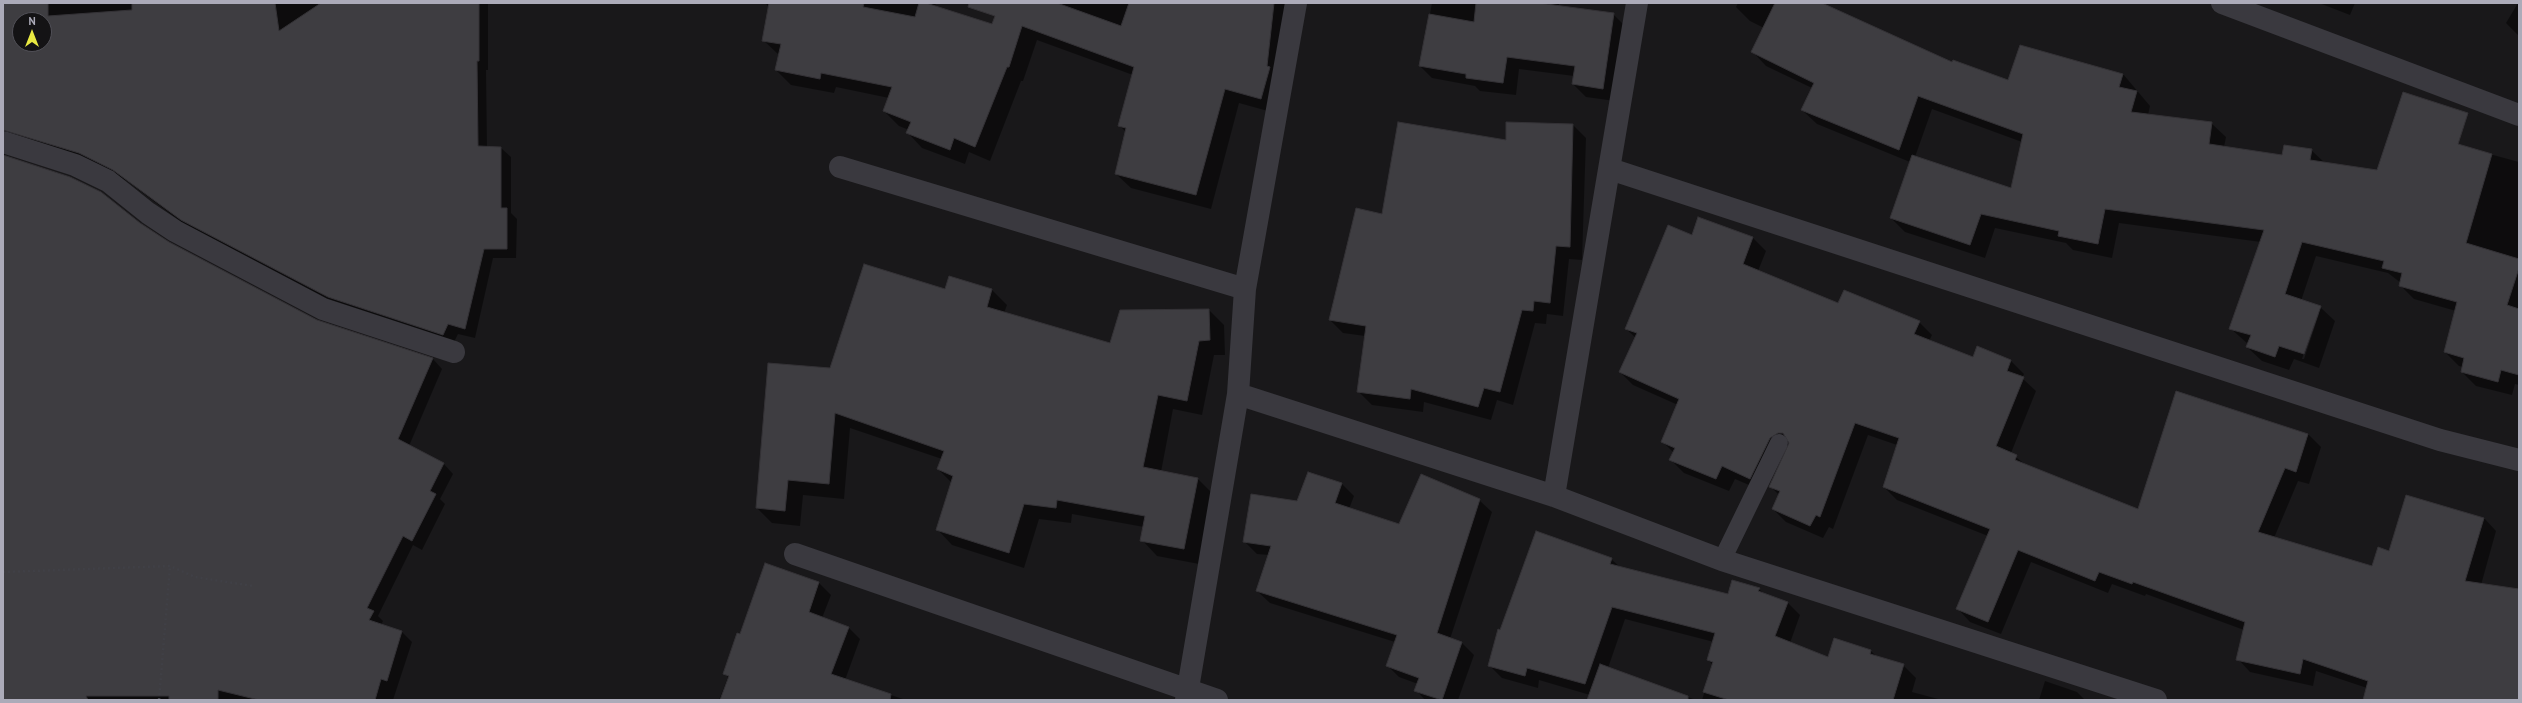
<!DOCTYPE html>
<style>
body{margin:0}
#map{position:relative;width:2522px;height:703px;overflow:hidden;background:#19181a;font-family:"PT Sans",sans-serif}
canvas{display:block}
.frame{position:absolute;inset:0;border:4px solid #acabb9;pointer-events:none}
.north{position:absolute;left:12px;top:12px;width:40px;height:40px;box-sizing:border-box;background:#141315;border:1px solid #515057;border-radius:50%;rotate:0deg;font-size:11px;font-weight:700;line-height:16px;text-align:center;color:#acabb9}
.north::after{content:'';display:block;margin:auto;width:14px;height:18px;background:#e9e942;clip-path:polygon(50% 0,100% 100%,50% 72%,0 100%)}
</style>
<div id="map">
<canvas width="2522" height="703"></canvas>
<div class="frame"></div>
<div class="north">N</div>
</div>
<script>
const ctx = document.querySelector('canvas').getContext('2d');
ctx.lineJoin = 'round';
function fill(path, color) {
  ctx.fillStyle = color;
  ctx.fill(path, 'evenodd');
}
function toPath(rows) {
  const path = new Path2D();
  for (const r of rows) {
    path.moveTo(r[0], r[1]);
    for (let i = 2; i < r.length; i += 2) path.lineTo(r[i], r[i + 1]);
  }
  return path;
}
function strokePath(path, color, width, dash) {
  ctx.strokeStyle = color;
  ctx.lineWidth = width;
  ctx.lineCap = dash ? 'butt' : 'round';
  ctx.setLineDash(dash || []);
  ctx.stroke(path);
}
fill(toPath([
 [3,3,488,3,488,70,486,70,487,147,501,148,511,157,511,213,517,219,516,258,493,258,475,338,458,334,453,344,339,307,192,230,127,181,90,163,3,146],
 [20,20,44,20,44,44,20,44],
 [765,3,936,3,935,7,993,26,1001,3,1285,3,1275,113,1239,103,1211,209,1131,188,1116,174,1126,132,1120,126,1133,75,1037,40,1023,81,1021,81,990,161,969,152,965,164,922,148,908,133,909,130,899,126,884,111,889,98,836,87,834,93,791,85,776,70,779,55,763,40,769,7],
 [1432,3,1559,3,1559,7,1613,14,1626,27,1615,101,1586,97,1573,84,1574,76,1519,69,1516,95,1480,91,1475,86,1432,78,1420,66],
 [1738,3,1819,3,1953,63,2009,81,2123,74,2150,106,2148,115,2211,123,2226,137,2224,147,2283,156,2311,150,2325,163,2378,171,2438,140,2519,162,2519,385,2515,384,2512,395,2476,386,2462,372,2463,367,2459,366,2445,352,2456,311,2414,299,2400,285,2401,283,2388,273,2316,256,2301,301,2320,307,2335,321,2319,368,2294,359,2289,370,2262,361,2247,347,2248,344,2230,328,2261,242,2119,223,2112,258,2073,250,2066,243,1995,228,1985,258,1905,232,1891,218,1910,162,1817,124,1802,110,1812,88,1766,66,1752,51,1764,28,1750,21,1736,7],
 [1932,109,2022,142,2012,189,1915,157],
 [2317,314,2319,314,2304,359,2302,359],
 [2319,3,2355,3,2350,15],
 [2518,3,2519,3,2519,36,2506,23],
 [1573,125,1586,138,1582,260,1569,259,1563,316,1547,314,1546,324,1535,323,1513,405,1497,400,1491,420,1424,402,1423,412,1372,405,1359,392,1365,336,1343,333,1330,320,1383,215,1507,142],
 [3,156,140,224,169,243,317,321,433,359,442,369,409,446,444,464,453,474,440,499,445,504,422,550,413,545,378,616,383,621,381,625,402,632,412,642,393,700,3,700],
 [1699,219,1753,238,1766,251,1758,271,1839,304,1919,322,1932,335,1929,341,1973,359,1978,348,2011,361,2024,374,2022,378,2036,391,2011,453,2027,466,2138,511,2308,434,2321,447,2309,484,2298,481,2274,538,2373,568,2390,552,2484,518,2496,531,2481,585,2519,590,2519,700,2364,700,2367,688,2316,671,2313,686,2250,672,2238,659,2244,630,2146,594,2145,596,2112,584,2108,593,2031,562,2001,634,1970,622,1958,609,1988,536,1897,500,1884,487,1897,445,1868,435,1833,529,1829,527,1823,538,1786,522,1773,509,1779,495,1771,487,1789,447,1783,451,1763,491,1735,479,1729,491,1684,473,1671,460,1674,453,1663,442,1678,405,1633,385,1620,372,1636,338,1626,329,1692,236],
 [946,290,992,290,1007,305,1004,313,1110,344,1209,310,1224,325,1225,355,1214,355,1202,415,1173,409,1161,472,1198,479,1213,494,1199,564,1157,556,1142,540,1144,527,1072,514,1071,523,1039,519,1024,568,952,545,937,529,952,483,938,469,942,459,850,428,844,499,803,495,800,526,772,523,757,508,831,369],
 [1308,473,1342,484,1354,496,1349,509,1400,526,1479,500,1492,512,1450,639,1462,643,1474,655,1458,700,1425,700,1416,690,1418,684,1399,677,1387,665,1395,642,1270,603,1257,591,1269,555,1257,554,1245,542,1298,502],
 [1611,559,1620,567,1728,595,1759,589,1764,594,1787,602,1800,615,1790,643,1828,658,1871,651,1877,657,1903,665,1916,678,1912,692,1942,700,1702,700,1713,665,1708,660,1714,642,1625,619,1608,668,1696,700,1595,700,1590,695,1539,680,1538,688,1502,678,1489,665,1501,631],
 [765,564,819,583,831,595,822,618,848,627,860,639,845,680,906,700,719,700,728,677,724,673,741,635],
 [2045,681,2077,692,2085,700,2039,700]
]), '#0007');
const building = toPath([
 [3,3,48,3,48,16,132,10,132,3,275,3,279,31,321,3,479,3,479,61,477,61,478,146,501,147,501,208,507,208,507,249,484,249,465,329,448,324,443,335,328,297,181,220,113,170,79,153,3,130,3,3],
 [20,20,44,20,44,44,20,44,20,20],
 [769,3,864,3,863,7,915,17,919,3,926,3,992,24,995,16,968,7,969,3,1057,3,1121,26,1129,3,1274,3,1267,66,1270,67,1261,99,1225,89,1196,195,1115,174,1126,128,1118,126,1134,67,1022,26,1009,67,1007,67,975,147,954,138,950,150,906,133,911,122,883,111,892,87,821,73,820,79,775,70,781,44,762,41,769,3],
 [1476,3,1539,3,1614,13,1603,89,1572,84,1575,66,1507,57,1503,83,1466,78,1466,74,1419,66,1429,14,1474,22,1476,3],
 [1775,3,1822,3,1952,62,1953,60,2008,80,2020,45,2123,74,2119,87,2137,91,2131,112,2212,122,2209,144,2282,155,2284,145,2312,149,2310,160,2377,170,2403,92,2468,113,2458,144,2492,154,2466,243,2519,259,2519,268,2507,305,2519,309,2519,375,2501,370,2498,382,2461,372,2464,358,2444,352,2457,302,2399,286,2402,273,2382,268,2384,261,2302,242,2285,294,2321,306,2304,354,2279,346,2275,357,2246,347,2251,335,2229,329,2264,230,2105,209,2098,244,2058,236,2059,231,1981,214,1970,245,1890,218,1912,155,2011,188,2023,134,1918,96,1899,150,1801,110,1814,83,1751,52,1775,3],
 [1398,122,1506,140,1506,122,1573,124,1570,247,1556,246,1550,303,1534,301,1533,311,1522,310,1500,392,1484,388,1478,407,1411,389,1410,399,1357,392,1366,326,1329,320,1356,208,1382,214,1398,122],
 [3,155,70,177,101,192,140,223,169,242,317,320,433,358,398,439,444,463,430,491,436,494,412,541,403,536,367,608,374,611,369,620,402,631,387,681,381,679,375,700,259,700,218,690,218,700,169,700,169,696,86,696,88,700,3,700,3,155],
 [1698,217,1753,237,1743,264,1838,303,1844,290,1920,321,1914,334,1973,357,1977,346,2011,360,2007,371,2024,377,1996,446,2017,455,2015,460,2138,509,2176,391,2308,434,2296,472,2285,468,2258,532,2372,566,2378,547,2389,551,2406,495,2484,518,2465,581,2519,589,2519,700,2363,700,2368,681,2303,659,2300,674,2236,660,2245,622,2133,582,2132,584,2099,572,2095,581,2018,550,1988,622,1956,609,1990,529,1883,487,1899,438,1855,423,1820,517,1816,515,1810,526,1772,509,1780,491,1769,487,1789,443,1783,433,1778,433,1770,438,1750,479,1722,466,1716,479,1669,460,1675,448,1661,442,1679,399,1619,372,1637,333,1625,329,1668,225,1692,235,1698,217],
 [864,264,945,289,949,276,992,289,987,307,1110,343,1120,310,1209,309,1210,340,1199,341,1187,401,1158,395,1143,467,1198,478,1184,549,1140,541,1145,516,1057,500,1056,508,1024,504,1009,553,936,530,953,476,937,469,944,451,835,413,829,484,788,480,785,511,756,508,768,363,830,368,864,264],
 [1308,472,1342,483,1335,503,1399,524,1421,474,1480,499,1437,633,1462,642,1442,700,1414,691,1419,678,1386,666,1397,635,1256,591,1271,546,1243,542,1251,494,1297,501,1308,472],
 [1536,531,1612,558,1610,564,1728,594,1732,580,1760,588,1758,591,1788,602,1775,636,1828,657,1834,638,1871,650,1870,654,1904,664,1893,700,1729,700,1703,692,1713,662,1707,660,1715,633,1612,607,1585,684,1527,668,1525,676,1488,666,1498,629,1500,630,1536,531],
 [765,563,819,582,809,612,849,627,831,674,891,694,890,700,720,700,729,676,723,674,737,633,740,634,765,563],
 [1600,664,1688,696,1688,700,1587,700,1600,664]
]);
fill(building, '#3e3d41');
strokePath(building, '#343236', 1);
strokePath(toPath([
 [3,572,170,566,195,577,253,586],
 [159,700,170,566]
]), '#404046', 2.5, [2, 3]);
strokePath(toPath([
 [1722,560,1779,443]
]), '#3a393f', 18);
strokePath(toPath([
 [2222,3,2519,115],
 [3,142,75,165,108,181,148,213,175,231,323,309,454,352],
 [840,167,1245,289],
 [1610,169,2440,440,2519,460],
 [1238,394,1554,496,1722,560,2156,700],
 [1554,496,1637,3],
 [795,554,1217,700],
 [1186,700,1238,394,1245,289,1296,3]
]), '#3a393f', 22);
</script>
